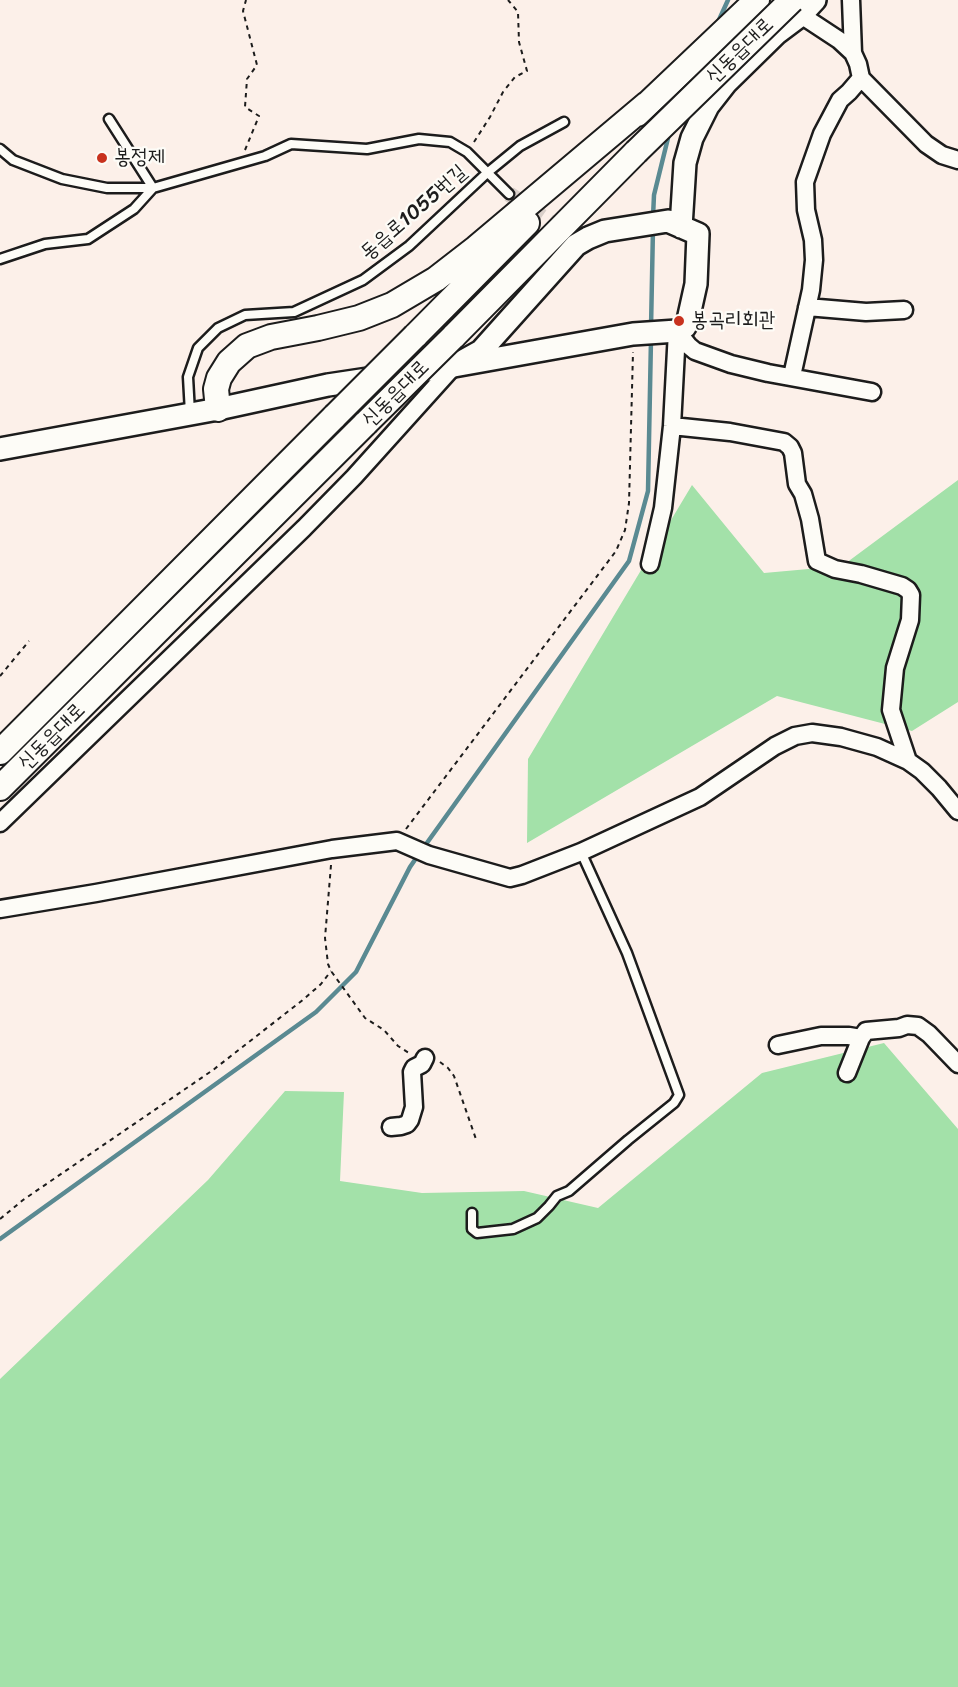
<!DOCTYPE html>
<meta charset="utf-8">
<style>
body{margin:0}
canvas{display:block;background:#fcf0e9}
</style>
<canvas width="958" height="1687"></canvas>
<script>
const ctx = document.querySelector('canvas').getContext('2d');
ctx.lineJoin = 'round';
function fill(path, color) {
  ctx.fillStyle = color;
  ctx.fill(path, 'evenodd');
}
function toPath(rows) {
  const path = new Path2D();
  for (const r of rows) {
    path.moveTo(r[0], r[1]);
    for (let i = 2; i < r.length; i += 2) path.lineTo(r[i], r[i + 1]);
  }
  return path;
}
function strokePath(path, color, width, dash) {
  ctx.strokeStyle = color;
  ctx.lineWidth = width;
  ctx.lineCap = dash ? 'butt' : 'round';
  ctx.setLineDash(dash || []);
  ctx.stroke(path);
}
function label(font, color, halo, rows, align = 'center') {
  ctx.font = font + ' Sriracha,"Poor Story",sans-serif';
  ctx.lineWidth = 4.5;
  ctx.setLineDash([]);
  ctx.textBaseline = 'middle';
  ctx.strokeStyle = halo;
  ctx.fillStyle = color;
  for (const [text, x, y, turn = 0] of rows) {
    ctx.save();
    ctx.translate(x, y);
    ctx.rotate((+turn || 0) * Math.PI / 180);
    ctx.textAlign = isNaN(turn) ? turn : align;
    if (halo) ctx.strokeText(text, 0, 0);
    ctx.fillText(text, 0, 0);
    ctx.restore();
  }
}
fill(toPath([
 [958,480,958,702,912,731,777,696,527,843,528,759,692,485,764,573,842,566],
 [884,1043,958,1129,958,1687,0,1687,0,1379,208,1180,285,1091,344,1092,340,1181,422,1193,524,1191,598,1208,762,1073]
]), '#a3e1a9');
strokePath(toPath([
 [718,22,728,0],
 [653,217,654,195,669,134],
 [651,328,653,228],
 [424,847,629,561,648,491,651,339],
 [0,1239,316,1012,356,972,410,867,419,854]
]), '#5a8a92', 4.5);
strokePath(toPath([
 [509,194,564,232]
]), '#dad0ca', 16, [16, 8]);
const service = toPath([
 [109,119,153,188],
 [0,149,13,160,62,179,107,188,153,188],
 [0,259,45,244,88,239,134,209,153,188,265,156,291,144,367,149,419,139,450,142,467,152,509,194],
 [190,413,188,377,198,348,218,328,245,315,294,312,363,280,409,246,487,173,520,146,564,122],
 [472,1213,472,1229,477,1233,513,1229,537,1218,549,1206,557,1196,569,1191,628,1140,674,1103,679,1095,627,953,581,852]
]);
const minor = toPath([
 [851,0,853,53,858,64,861,78,926,144,942,155,958,160],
 [801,15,839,40,853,53],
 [807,307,866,312,904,310],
 [677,331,689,346,695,351,731,364,768,373,872,392],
 [792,376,811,290,814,260,813,240,806,210,805,182,822,134,840,100,849,92,861,78],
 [650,564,663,508,672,426,677,331],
 [908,761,922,771,939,788,958,811],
 [0,823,304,528,354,477,454,366],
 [0,909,96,893,332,849,397,841,429,855,510,878,522,875,581,852,700,797,775,746,795,736,812,733,841,737,877,747,908,761,891,710,895,668,910,620,911,595,908,590,902,586,861,574,835,569,817,561,810,519,803,494,797,484,793,453,790,447,784,442,730,432,672,426],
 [778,1045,821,1036,849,1036,861,1038],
 [847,1073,861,1038,866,1031,899,1028,907,1025,918,1026,929,1034,958,1064],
 [391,1127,401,1126,407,1124,410,1120,414,1107,412,1072,414,1068,422,1064,425,1058]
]);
const tertiary = toPath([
 [681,227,685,163,692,138,708,106,726,83,777,33,801,15,815,0],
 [0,449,218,409,328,385,454,366,633,334,677,331,685,327,688,320,696,284,698,234,668,221,605,231,588,238,576,245,481,351,454,366]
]);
const secondary = toPath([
 [637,114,757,0],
 [415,336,527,223],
 [453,337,636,152],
 [218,409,216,389,219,378,229,362,247,346,271,337,318,328,359,318,392,305,436,279,476,248,647,104],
 [0,752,335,416],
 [0,788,366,423]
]);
strokePath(service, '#1c1c1c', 13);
strokePath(minor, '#1c1c1c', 21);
strokePath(tertiary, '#1c1c1c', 26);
strokePath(secondary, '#1c1c1c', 28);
strokePath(toPath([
 [474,142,490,117,503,92,515,77,527,71,519,42,518,12,508,0],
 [245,150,259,116,245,107,247,79,257,65,243,11,246,0],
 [0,676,29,641],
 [406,829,616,551,625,530,629,503,633,352],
 [331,865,325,938,328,964,331,971,365,1018,384,1030,398,1046,409,1053],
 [440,1062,448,1068,454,1076,477,1142],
 [0,1219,23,1200,213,1070,304,999,321,984,331,971]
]), '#1c1c1c', 2, [4.5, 4.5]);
strokePath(service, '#fdfcf7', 8);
strokePath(minor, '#fdfcf7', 16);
strokePath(tertiary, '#fdfcf7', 21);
strokePath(secondary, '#fdfcf7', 24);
const secondaryBridge = toPath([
 [636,152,792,0],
 [335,416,415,336],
 [366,423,453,337]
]);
strokePath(secondaryBridge, '#1c1c1c', 28, []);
strokePath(secondaryBridge, '#fdfcf7', 24);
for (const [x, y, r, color] of [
 [102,158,6,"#c8321e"],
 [679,321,6,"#c8321e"]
]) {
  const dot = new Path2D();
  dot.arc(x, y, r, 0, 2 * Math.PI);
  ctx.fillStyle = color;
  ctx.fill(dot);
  strokePath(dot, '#fdfcf7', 2);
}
label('21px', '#1c1c1c', '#fdfcf7', [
 ["신동읍대로",740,51,-44],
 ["동읍로1055번길",414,213,-41],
 ["신동읍대로",396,394,-45],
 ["신동읍대로",52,737,-45]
]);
label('21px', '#1c1c1c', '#fdfcf7', [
 ["봉정제",114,158],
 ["봉곡리회관",691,321]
], 'left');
</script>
